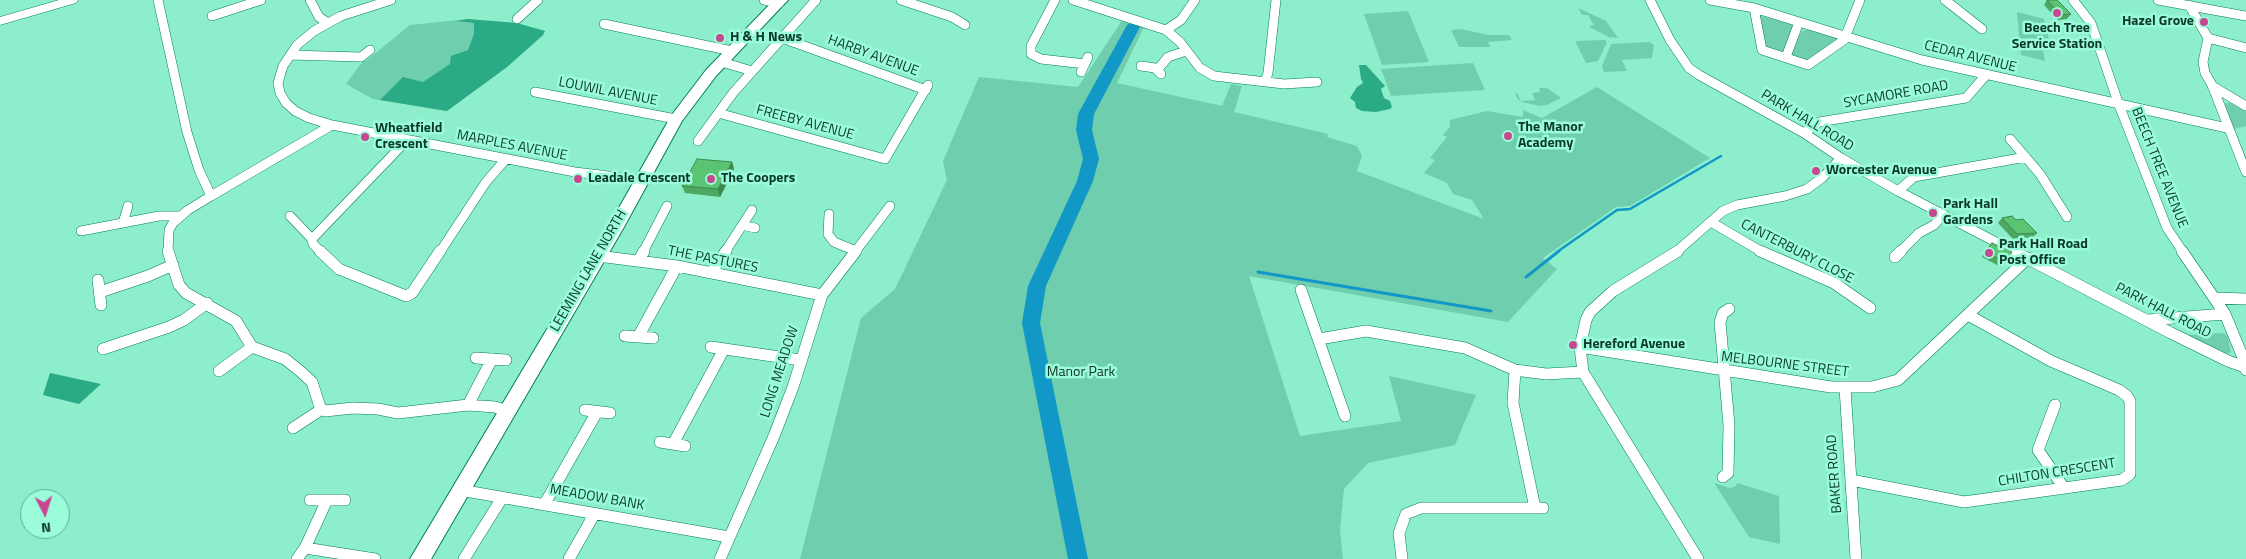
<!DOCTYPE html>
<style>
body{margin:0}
#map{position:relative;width:2246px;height:559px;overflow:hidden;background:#8ceecb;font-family:"Titillium Web",sans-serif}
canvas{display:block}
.north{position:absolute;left:20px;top:489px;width:50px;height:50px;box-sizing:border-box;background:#9afcd8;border:1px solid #61ae93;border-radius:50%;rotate:175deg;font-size:14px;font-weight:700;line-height:20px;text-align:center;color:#0c382b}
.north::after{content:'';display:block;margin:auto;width:18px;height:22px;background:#c84791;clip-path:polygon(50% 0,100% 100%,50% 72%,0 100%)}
</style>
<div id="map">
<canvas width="2246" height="559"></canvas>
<div class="north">N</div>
</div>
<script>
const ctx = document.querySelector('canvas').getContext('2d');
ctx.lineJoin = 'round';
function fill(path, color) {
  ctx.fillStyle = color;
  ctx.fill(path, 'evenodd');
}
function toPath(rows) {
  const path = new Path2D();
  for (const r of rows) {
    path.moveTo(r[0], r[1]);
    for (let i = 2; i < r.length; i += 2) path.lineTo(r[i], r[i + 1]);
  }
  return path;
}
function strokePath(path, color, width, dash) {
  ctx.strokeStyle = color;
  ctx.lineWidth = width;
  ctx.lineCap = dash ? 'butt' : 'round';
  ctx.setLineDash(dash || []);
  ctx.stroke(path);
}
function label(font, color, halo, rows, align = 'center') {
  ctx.font = font + ' "Titillium Web",sans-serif';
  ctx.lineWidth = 5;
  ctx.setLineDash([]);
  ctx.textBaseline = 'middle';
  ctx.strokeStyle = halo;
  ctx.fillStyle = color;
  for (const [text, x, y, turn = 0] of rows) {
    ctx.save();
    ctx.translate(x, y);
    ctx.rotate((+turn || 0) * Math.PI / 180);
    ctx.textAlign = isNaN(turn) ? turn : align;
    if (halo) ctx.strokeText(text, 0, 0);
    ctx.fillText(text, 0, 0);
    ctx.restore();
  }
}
fill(toPath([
 [1578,8,1606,21,1618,38,1609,37,1591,28,1589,26,1594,25,1588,15,1582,15],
 [1408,11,1429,62,1382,65,1364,14],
 [2017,12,2044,19,2052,51,2043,50,2045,61,2021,55],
 [1758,15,1793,25,1784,53,1765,48],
 [1125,16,1146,23,1117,83,1222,106,1231,84,1242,86,1234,112,1328,134,1327,137,1357,146,1362,156,1357,171,1484,219,1472,200,1453,194,1447,183,1424,173,1435,160,1430,158,1447,137,1443,135,1450,127,1450,120,1487,111,1523,117,1523,110,1542,118,1597,87,1710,158,1630,206,1616,207,1543,258,1557,269,1508,322,1249,276,1300,436,1401,421,1389,376,1476,395,1455,445,1368,463,1344,489,1340,530,1343,559,800,559,861,318,895,289,947,180,943,161,979,77,1078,87],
 [468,19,545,31,543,35,507,67,447,111,373,99,346,84,363,61,366,61,410,25],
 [1461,29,1488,35,1509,35,1512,40,1488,42,1490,47,1459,47,1451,30],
 [1806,30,1809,30,1840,39,1809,61,1790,55,1802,31],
 [1605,40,1607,42,1598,61,1586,63,1575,41],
 [1649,42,1654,45,1652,58,1622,60,1627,71,1604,72,1602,66,1611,44],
 [1473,63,1485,90,1391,96,1381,69],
 [1539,88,1547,88,1561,98,1547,105,1540,106,1522,102,1517,98,1515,93,1517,93,1521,101,1535,100,1532,93,1540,92],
 [2227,103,2231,103,2246,110,2246,126,2234,129,2225,104],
 [2224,333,2228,337,2231,353,2219,353,2188,335],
 [1714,483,1730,488,1736,486,1737,483,1779,496,1780,544,1749,537]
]), '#6fcead');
fill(toPath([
 [468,19,517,23,545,31,543,35,507,67,447,111,380,100,403,77,423,82,450,64,451,56,468,50,474,34,474,23,456,21],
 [1359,65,1366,65,1385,86,1381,89,1384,98,1390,101,1392,107,1390,109,1376,112,1362,111,1356,108,1355,102,1350,98,1357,87,1363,83,1361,79],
 [50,373,101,384,79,404,43,395]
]), '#2aab86');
strokePath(toPath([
 [1557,252,1617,210,1630,209,1721,156]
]), '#1198c6', 2.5);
strokePath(toPath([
 [1258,272,1491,311],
 [1526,277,1559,251]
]), '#1198c6', 3);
fill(toPath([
 [1134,21,1141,25,1094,114,1092,130,1099,159,1093,181,1046,286,1040,323,1088,559,1068,559,1022,323,1028,286,1077,181,1083,159,1076,130,1078,114,1127,25,1134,21]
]), '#1198c6');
const minorFar1 = toPath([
 [158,0,187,132,199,170,211,196,332,125],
 [310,0,319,17,328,23],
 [391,0,341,16,314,31,297,45,283,66,278,83,280,93,286,103,295,111,309,118,332,125,575,172,642,180],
 [764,0,779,3],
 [901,0,952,17,965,25],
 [1055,0,1031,46,1031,54,1041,59,1085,64],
 [1073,0,1166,30,1180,42,1200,68,1214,76,1284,84,1317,82],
 [1650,0,1670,40,1689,68,1699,75,1804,133,1841,158,1898,191,2015,252],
 [1710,0,1754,8,1922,60,2227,128],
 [1945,0,1982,29],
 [2073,0,2091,23,2119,105,2167,228,2183,252],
 [2158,0,2246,16],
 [2189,5,2208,38,2203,62,2205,73,2212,85,2246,172],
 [1754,8,1762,50,1808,65,1844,40,1860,0],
 [212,16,261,0],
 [517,19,538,0],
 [604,24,732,51],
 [1166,30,1181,20,1195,0],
 [782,38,926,90],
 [2208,38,2246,48],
 [290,55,361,57,370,50],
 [1786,57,1799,22],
 [722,62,752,71],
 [1141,66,1155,68,1161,74],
 [1158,69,1168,57,1186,51],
 [1081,72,1088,57],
 [1265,82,1268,73,1276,0],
 [2212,86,2246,106],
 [535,92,676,119],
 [718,113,885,159,928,85],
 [1804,133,1819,122,1966,98,1986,75],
 [2010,139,2040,174,2067,217],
 [698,141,733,93,816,0],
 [1898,191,1914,177,2026,157],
 [829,214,828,234,834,242,856,251],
 [290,216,312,239],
 [1711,222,1762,252],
 [123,223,128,206],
 [742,225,755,228],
 [81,231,159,216,180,216],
 [168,252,169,230,173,223,188,210,211,196],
 [321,252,313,244,312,239,407,140],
 [440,252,486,182,506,159],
 [643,252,667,206],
 [725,252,752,210],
 [855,252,890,206],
 [1676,252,1723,211,1737,205,1785,196,1807,189,1822,178,1841,158],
 [1900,252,1919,233,1934,225,1943,215]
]);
const minor = toPath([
 [168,251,179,285,186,293,236,321,252,347,285,359,300,371,312,382,320,407,325,411,353,408,378,409,398,413,468,405,495,407,507,411],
 [320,251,339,269,406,296,412,293,440,251],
 [1678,251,1613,291,1590,312,1586,320,1580,347,1583,372,1698,559],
 [1760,251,1834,283,1870,308],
 [2013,251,2171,333,2228,361,2245,367],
 [2182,251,2225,314,2244,360,2246,370],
 [598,256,677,266,822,295],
 [1895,257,1901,251],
 [639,260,644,251],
 [711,273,726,251],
 [98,280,101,305],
 [1301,290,1345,416],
 [100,292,148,276,173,265],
 [2216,298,2246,299],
 [2148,320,2225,314],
 [625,336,653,338],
 [638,337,677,266],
 [1319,339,1366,331,1465,348,1515,370],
 [711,347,800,360],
 [1580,347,1831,387,1872,387,1898,380,2028,258],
 [103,349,169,327,184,320,207,303],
 [476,358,506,360],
 [219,371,252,347],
 [1845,388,1856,559],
 [468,405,492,359],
 [2055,405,2038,450,2064,488],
 [585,410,610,413],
 [293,428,322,409],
 [660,442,685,446],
 [673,444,724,349],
 [1723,477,1728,473,1729,425,1720,322,1723,313,1729,309],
 [1851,480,1964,502,2122,480,2130,474,2130,401,2127,396,2119,390,2051,361,1968,315],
 [460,490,729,537],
 [310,500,345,500],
 [544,505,597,412],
 [1535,508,1513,403,1515,370,1546,374,1583,372],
 [305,548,375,559],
 [297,559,305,548,327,500],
 [464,559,502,498],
 [569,559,595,513],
 [720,559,774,436,793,387,822,295,856,251],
 [1402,559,1399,533,1406,514,1421,508,1543,508]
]);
const primary = toPath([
 [59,0,78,0,76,3,0,25,0,17,59,0]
]);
const trunk = toPath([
 [774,0,788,0,716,76,682,121,624,227,431,559,410,559,612,220,671,116,706,70,774,0]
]);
strokePath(minorFar1, '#007d5f', 10);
strokePath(minor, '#007d5f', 12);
strokePath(primary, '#007d5f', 1);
strokePath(trunk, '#007d5f', 2);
strokePath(minorFar1, '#fff', 9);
strokePath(minor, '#fff', 11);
fill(primary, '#fff');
fill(trunk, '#fff');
fill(toPath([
 [2047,0,2071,14,2067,19,2058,20,2044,5],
 [732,162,734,169,720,197,685,193,682,186],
 [2002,218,2016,220,2037,233,2033,237,2013,239,1998,223],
 [1992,243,2005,262,2001,267,1982,257]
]), '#4da962');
fill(toPath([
 [732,162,734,169,720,197,718,189]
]), '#3f8950');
const building = toPath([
 [2047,0,2057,0,2071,14,2061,15,2047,0],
 [697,159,732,162,718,189,682,186,697,159],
 [2012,216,2016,220,2023,219,2037,233,2017,234,2002,218,2012,216],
 [1992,243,2012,252,2005,262,1985,252,1992,243]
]);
fill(building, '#5ac472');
strokePath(building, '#3f8950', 1);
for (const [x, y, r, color] of [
 [2057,13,5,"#c84791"],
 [2204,22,5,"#c84791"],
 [720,38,5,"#c84791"],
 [1508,136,5,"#c84791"],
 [365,137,5,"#c84791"],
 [1816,171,5,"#c84791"],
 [578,179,5,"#c84791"],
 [711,179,5,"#c84791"],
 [1933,213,5,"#c84791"],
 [1989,253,5,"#c84791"],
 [1573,345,5,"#c84791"]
]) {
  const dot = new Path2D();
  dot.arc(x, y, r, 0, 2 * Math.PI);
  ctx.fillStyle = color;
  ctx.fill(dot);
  strokePath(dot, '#9afcd8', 2);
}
label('bold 14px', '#0c382b', '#9afcd8', [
 ["Hazel Grove",2194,22,"right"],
 ["Beech Tree",2057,29,"center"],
 ["Service Station",2057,45,"center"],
 ["H & H News",730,38],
 ["The Manor",1518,128],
 ["Academy",1518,144],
 ["Wheatfield",375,129],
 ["Crescent",375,145],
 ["Worcester Avenue",1826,171],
 ["Leadale Crescent",588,179],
 ["The Coopers",721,179],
 ["Park Hall",1943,205],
 ["Gardens",1943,221],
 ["Park Hall Road",1999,245],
 ["Post Office",1999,261],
 ["Hereford Avenue",1583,345]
], 'left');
label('14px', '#0c382b', '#9afcd8', [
 ["HARBY AVENUE",873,56,20],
 ["CEDAR AVENUE",1970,57,14],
 ["LOUWIL AVENUE",608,92,11],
 ["SYCAMORE ROAD",1896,95,-10],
 ["PARK HALL ROAD",1807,121,31],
 ["FREEBY AVENUE",805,123,15],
 ["MARPLES AVENUE",512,146,11],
 ["BEECH TREE AVENUE",2159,168,68],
 ["CANTERBURY CLOSE",1797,252,27],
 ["THE PASTURES",713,260,11],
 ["LEEMING LANE NORTH",589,271,-60],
 ["PARK HALL ROAD",2163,311,27],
 ["MELBOURNE STREET",1785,365,7],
 ["LONG MEADOW",780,372,-72],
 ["CHILTON CRESCENT",2057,473,-9],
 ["BAKER ROAD",1835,474,-94],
 ["MEADOW BANK",597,498,10]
]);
label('14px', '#163027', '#9afcd8', [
 ["Manor Park",1081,373]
]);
</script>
